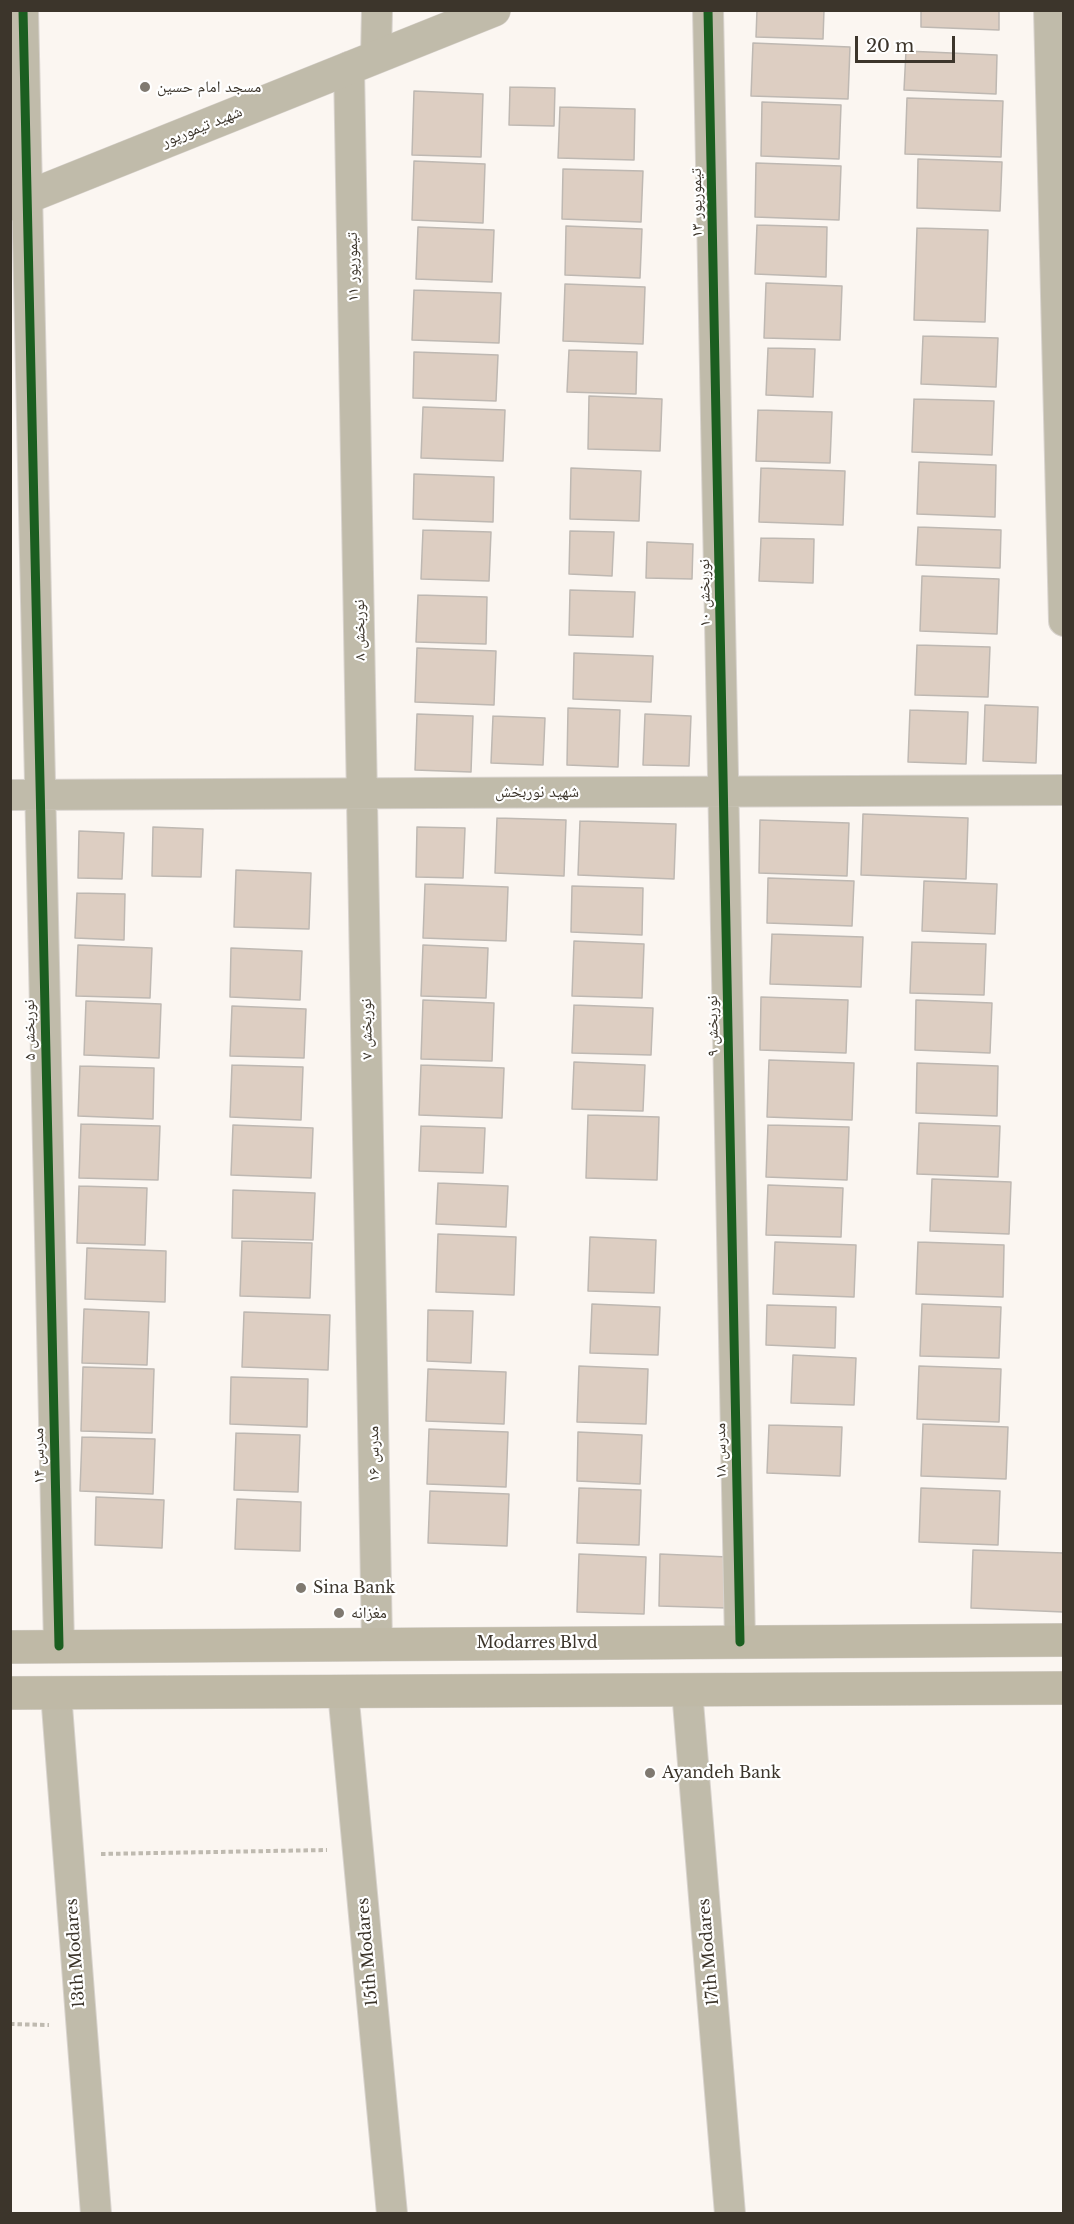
<!DOCTYPE html>
<meta charset="utf-8">
<style>
body{margin:0}
#map{position:relative;width:1074px;height:2224px;overflow:hidden;background:#fbf6f1;font-family:"Libre Baskerville",serif}
canvas{display:block}
.frame{position:absolute;inset:0;border:12px solid #3c352b;pointer-events:none}
.scale{position:absolute;left:855px;top:36px;width:100px;height:27px;box-sizing:border-box;border:3px solid #3c352b;border-top:0;padding-left:8px;font-size:18px;line-height:21px;white-space:nowrap;color:#3c352b;-webkit-text-stroke:4px #fff;paint-order:stroke}
</style>
<div id="map">
<canvas width="1074" height="2224"></canvas>
<div class="frame"></div>
<div class="scale">20 m</div>
</div>
<script>
const ctx = document.querySelector('canvas').getContext('2d');
ctx.lineJoin = 'round';
function fill(path, color) {
  ctx.fillStyle = color;
  ctx.fill(path, 'evenodd');
}
function toPath(rows) {
  const path = new Path2D();
  for (const r of rows) {
    path.moveTo(r[0], r[1]);
    for (let i = 2; i < r.length; i += 2) path.lineTo(r[i], r[i + 1]);
  }
  return path;
}
function strokePath(path, color, width, dash) {
  ctx.strokeStyle = color;
  ctx.lineWidth = width;
  ctx.lineCap = dash ? 'butt' : 'round';
  ctx.setLineDash(dash || []);
  ctx.stroke(path);
}
function label(font, color, halo, rows, align = 'center') {
  ctx.font = font + ' "Libre Baskerville","Noto Naskh Arabic",serif';
  ctx.lineWidth = 4.5;
  ctx.setLineDash([]);
  ctx.textBaseline = 'middle';
  ctx.strokeStyle = halo;
  ctx.fillStyle = color;
  for (const [text, x, y, turn = 0] of rows) {
    ctx.save();
    ctx.translate(x, y);
    ctx.rotate((+turn || 0) * Math.PI / 180);
    ctx.textAlign = isNaN(turn) ? turn : align;
    if (halo) ctx.strokeText(text, 0, 0);
    ctx.fillText(text, 0, 0);
    ctx.restore();
  }
}
const building = toPath([
 [757,10,824,10,823,39,756,37,757,10],
 [921,10,999,10,999,30,921,27,921,10],
 [753,43,850,47,848,99,751,96,753,43],
 [906,51,997,55,996,94,904,90,906,51],
 [510,87,555,88,554,126,509,125,510,87],
 [414,91,483,94,481,157,412,155,414,91],
 [907,98,1003,101,1001,157,905,154,907,98],
 [762,102,841,105,839,159,761,156,762,102],
 [560,107,635,109,634,160,558,158,560,107],
 [918,159,1002,162,1000,211,917,208,918,159],
 [414,161,485,164,483,223,412,220,414,161],
 [756,163,841,166,839,220,755,217,756,163],
 [563,169,643,171,641,222,562,219,563,169],
 [757,225,827,227,826,277,755,274,757,225],
 [566,226,642,229,640,278,565,275,566,226],
 [418,227,494,230,492,282,416,279,418,227],
 [917,228,988,230,985,322,914,320,917,228],
 [766,283,842,286,840,340,764,338,766,283],
 [565,284,645,287,643,344,563,341,565,284],
 [414,290,501,293,499,343,412,340,414,290],
 [923,336,998,338,996,387,921,384,923,336],
 [768,348,815,349,813,397,766,395,768,348],
 [569,350,637,352,636,394,567,392,569,350],
 [414,352,498,355,496,401,413,398,414,352],
 [589,396,662,399,660,451,588,449,589,396],
 [914,399,994,401,992,455,912,452,914,399],
 [423,407,505,410,503,461,421,458,423,407],
 [758,410,832,412,830,463,756,461,758,410],
 [919,462,996,465,995,517,917,514,919,462],
 [571,468,641,471,639,521,570,519,571,468],
 [761,468,845,471,843,525,759,522,761,468],
 [414,474,494,477,493,522,413,519,414,474],
 [918,527,1001,530,1000,568,916,565,918,527],
 [423,530,491,532,489,581,421,579,423,530],
 [570,531,614,532,612,576,569,574,570,531],
 [761,538,814,539,813,583,759,581,761,538],
 [647,542,693,544,692,579,646,578,647,542],
 [922,576,999,579,997,634,920,631,922,576],
 [570,590,635,592,633,637,569,635,570,590],
 [418,595,487,597,486,644,416,642,418,595],
 [917,645,990,647,988,697,915,695,917,645],
 [417,648,496,651,494,705,415,702,417,648],
 [574,653,653,656,651,702,573,699,574,653],
 [985,705,1038,707,1036,763,983,761,985,705],
 [568,708,620,710,618,767,567,765,568,708],
 [910,710,968,712,966,764,908,762,910,710],
 [417,714,473,716,471,772,415,770,417,714],
 [645,714,691,716,689,766,643,765,645,714],
 [493,716,545,718,543,765,491,763,493,716],
 [863,814,968,818,966,879,861,875,863,814],
 [497,818,566,820,564,876,495,873,497,818],
 [760,820,849,823,847,876,759,873,760,820],
 [580,821,676,824,674,879,578,875,580,821],
 [153,827,203,829,201,877,152,876,153,827],
 [417,827,465,828,463,878,416,877,417,827],
 [79,831,124,833,122,879,78,878,79,831],
 [236,870,311,873,309,929,234,927,236,870],
 [768,878,854,881,852,926,767,923,768,878],
 [924,881,997,884,995,934,922,931,924,881],
 [425,884,508,887,506,941,423,938,425,884],
 [572,886,643,888,642,935,571,932,572,886],
 [77,893,125,894,124,940,75,938,77,893],
 [772,934,863,937,861,987,770,984,772,934],
 [574,941,644,944,642,998,572,996,574,941],
 [912,942,986,944,984,995,910,993,912,942],
 [78,945,152,948,150,998,76,996,78,945],
 [423,945,488,948,486,998,421,996,423,945],
 [231,948,302,951,300,1000,230,997,231,948],
 [761,997,848,1000,846,1053,760,1050,761,997],
 [423,1000,494,1003,492,1061,421,1059,423,1000],
 [916,1000,992,1003,990,1053,915,1050,916,1000],
 [86,1001,161,1004,159,1058,84,1055,86,1001],
 [574,1005,653,1008,651,1055,572,1053,574,1005],
 [232,1006,306,1009,304,1058,230,1056,232,1006],
 [769,1060,854,1063,852,1120,767,1117,769,1060],
 [574,1062,645,1065,643,1111,572,1109,574,1062],
 [917,1063,998,1066,997,1116,916,1113,917,1063],
 [232,1065,303,1067,301,1120,230,1117,232,1065],
 [421,1065,504,1068,502,1118,419,1115,421,1065],
 [80,1066,154,1068,153,1119,78,1116,80,1066],
 [588,1115,659,1117,657,1180,586,1178,588,1115],
 [919,1123,1000,1126,998,1177,917,1174,919,1123],
 [81,1124,160,1126,158,1180,79,1178,81,1124],
 [233,1125,313,1128,311,1178,231,1175,233,1125],
 [768,1125,849,1127,847,1180,766,1177,768,1125],
 [421,1126,485,1128,483,1173,419,1171,421,1126],
 [932,1179,1011,1182,1009,1234,930,1231,932,1179],
 [438,1183,508,1186,506,1227,436,1224,438,1183],
 [768,1185,843,1188,841,1237,766,1235,768,1185],
 [79,1186,147,1188,145,1245,77,1243,79,1186],
 [233,1190,315,1193,313,1240,232,1238,233,1190],
 [438,1234,516,1237,514,1295,436,1292,438,1234],
 [590,1237,656,1240,654,1293,588,1291,590,1237],
 [242,1241,312,1243,310,1298,240,1296,242,1241],
 [775,1242,856,1245,854,1297,773,1294,775,1242],
 [918,1242,1004,1245,1003,1297,916,1294,918,1242],
 [87,1248,166,1251,165,1302,85,1299,87,1248],
 [592,1304,660,1307,658,1355,590,1353,592,1304],
 [922,1304,1001,1307,999,1358,920,1356,922,1304],
 [767,1305,836,1307,835,1348,766,1345,767,1305],
 [84,1309,149,1312,147,1365,82,1363,84,1309],
 [428,1310,473,1311,471,1363,427,1361,428,1310],
 [244,1312,330,1315,328,1370,242,1367,244,1312],
 [793,1355,856,1358,854,1405,791,1403,793,1355],
 [579,1366,648,1369,646,1424,577,1422,579,1366],
 [919,1366,1001,1369,999,1422,917,1419,919,1366],
 [83,1367,154,1369,152,1433,81,1431,83,1367],
 [428,1369,506,1372,504,1424,426,1421,428,1369],
 [231,1377,308,1379,307,1427,230,1424,231,1377],
 [923,1424,1008,1427,1006,1479,921,1476,923,1424],
 [769,1425,842,1427,840,1476,767,1473,769,1425],
 [429,1429,508,1432,506,1487,427,1484,429,1429],
 [578,1432,642,1435,640,1484,577,1481,578,1432],
 [236,1433,300,1435,298,1492,234,1490,236,1433],
 [82,1437,155,1439,153,1494,80,1491,82,1437],
 [579,1488,641,1490,639,1545,577,1543,579,1488],
 [921,1488,1000,1491,998,1545,919,1542,921,1488],
 [430,1491,509,1494,507,1546,428,1543,430,1491],
 [96,1497,164,1500,162,1548,95,1545,96,1497],
 [237,1499,301,1502,300,1551,235,1549,237,1499],
 [973,1550,1064,1553,1063,1612,971,1608,973,1550],
 [579,1554,646,1557,644,1614,577,1612,579,1554],
 [660,1554,728,1557,727,1608,659,1606,660,1554]
]);
fill(building, '#ddcec2');
strokePath(building, '#beb8b2', 1.5);
const minor = toPath([
 [23,10,59,1646],
 [708,10,740,1642],
 [1049,10,1064,621],
 [376,57,377,10],
 [349,67,377,1644],
 [10,795,1064,790],
 [687,1690,730,2214],
 [343,1691,392,2214],
 [56,1693,96,2214]
]);
const tertiary = toPath([
 [10,204,494,10]
]);
const secondary = toPath([
 [10,1647,1064,1640],
 [10,1693,1064,1688]
]);
strokePath(minor, '#d8d3ce', 32);
strokePath(tertiary, '#d8d3ce', 34);
strokePath(secondary, '#d8d3ce', 34);
strokePath(toPath([
 [101,1854,327,1850],
 [10,2024,49,2025]
]), '#bfbab0', 4, [4.5, 3]);
strokePath(minor, '#c0bbaa', 30);
strokePath(tertiary, '#c0bbaa', 33);
strokePath(secondary, '#bfb9a6', 33);
strokePath(toPath([
 [23,10,59,1646],
 [708,10,740,1642]
]), '#1b5e20', 9);
for (const [x, y, r, color] of [
 [145,87,6,"#7f7970"],
 [301,1588,6,"#7f7970"],
 [339,1613,6,"#7f7970"],
 [650,1773,6,"#7f7970"]
]) {
  const dot = new Path2D();
  dot.arc(x, y, r, 0, 2 * Math.PI);
  ctx.fillStyle = color;
  ctx.fill(dot);
  strokePath(dot, '#fff', 2);
}
label('16px', '#3c352b', '#fff', [
 ["مسجد امام حسین",157,87],
 ["Sina Bank",313,1588],
 ["مغزانه",351,1613],
 ["Ayandeh Bank",662,1773]
], 'left');
label('16px', '#3c352b', '#fff', [
 ["شهید تیمورپور",202,127,-22],
 ["تیمورپور ۱۳",697,203,-91],
 ["تیمورپور ۱۱",353,267,-91],
 ["نوربخش ۱۰",705,593,-91],
 ["نوربخش ۸",360,630,-91],
 ["شهید نوربخش",537,792],
 ["نوربخش ۹",713,1026,-91],
 ["نوربخش ۷",367,1029,-91],
 ["نوربخش ۵",30,1030,-91],
 ["مدرس ۱۸",721,1451,-91],
 ["مدرس ۱۶",374,1454,-91],
 ["مدرس ۱۴",39,1456,-91],
 ["Modarres Blvd",537,1643],
 ["15th Modares",368,1952,-95],
 ["17th Modares",709,1952,-95],
 ["13th Modares",76,1953,-94]
]);
</script>
